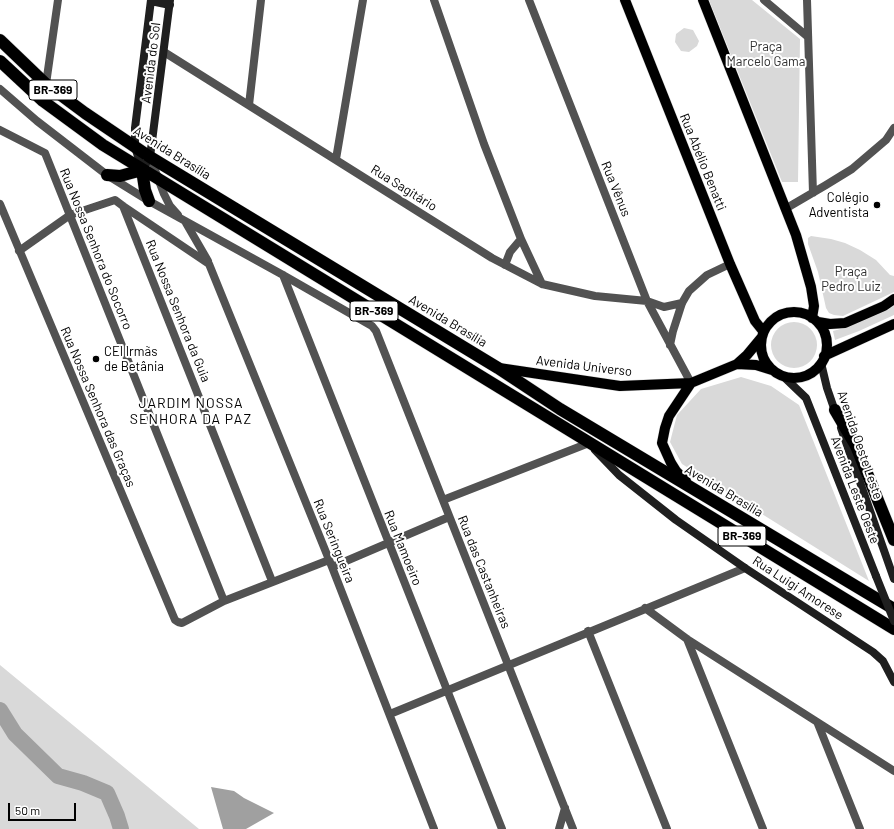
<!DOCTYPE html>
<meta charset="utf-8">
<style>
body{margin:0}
#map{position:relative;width:894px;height:829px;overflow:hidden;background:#fff;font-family:Barlow,sans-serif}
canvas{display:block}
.scale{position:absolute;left:8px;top:803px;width:68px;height:18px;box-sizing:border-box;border:2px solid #000;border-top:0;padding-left:5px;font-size:12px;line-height:14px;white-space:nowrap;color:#000;-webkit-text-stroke:3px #fff;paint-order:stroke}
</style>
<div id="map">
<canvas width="894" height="829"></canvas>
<div class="scale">50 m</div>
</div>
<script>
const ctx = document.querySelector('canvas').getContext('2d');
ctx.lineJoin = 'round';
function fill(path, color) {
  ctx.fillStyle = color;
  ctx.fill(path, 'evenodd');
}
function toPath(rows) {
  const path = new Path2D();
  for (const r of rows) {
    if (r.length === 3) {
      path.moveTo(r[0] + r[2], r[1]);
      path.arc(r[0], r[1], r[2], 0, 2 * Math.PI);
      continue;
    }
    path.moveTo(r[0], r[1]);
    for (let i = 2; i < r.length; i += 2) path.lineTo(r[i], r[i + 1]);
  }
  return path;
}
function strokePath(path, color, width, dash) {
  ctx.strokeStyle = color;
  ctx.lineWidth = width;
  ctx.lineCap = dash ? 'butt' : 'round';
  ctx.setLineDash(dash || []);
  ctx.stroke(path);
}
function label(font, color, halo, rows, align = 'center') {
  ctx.font = font + ' Barlow,sans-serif';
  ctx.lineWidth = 4;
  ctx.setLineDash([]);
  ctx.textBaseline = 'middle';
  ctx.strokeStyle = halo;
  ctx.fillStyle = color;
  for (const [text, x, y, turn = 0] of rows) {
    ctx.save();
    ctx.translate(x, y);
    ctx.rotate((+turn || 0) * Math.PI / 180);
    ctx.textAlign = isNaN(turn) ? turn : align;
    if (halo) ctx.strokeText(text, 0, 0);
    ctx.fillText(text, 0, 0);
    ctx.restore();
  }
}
fill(toPath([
 [709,0,752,0,800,39,798,182,782,182],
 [684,28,693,30,699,41,697,46,689,52,681,51,675,42,676,34],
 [811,236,831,239,845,243,860,250,876,260,890,275,894,276,894,292,843,316,834,315,829,313,826,308,818,272,808,244,808,238],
 [894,306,894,315,859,331,835,340,833,331,848,327],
 [794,345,23],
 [741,377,771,386,799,405,869,581,682,464,670,442,677,415,701,389],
 [0,665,199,829,0,829]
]), '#d9d9d9');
fill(toPath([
 [211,787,234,791,244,798,274,813,246,829,223,829]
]), '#a0a0a0');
strokePath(toPath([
 [0,710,15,734,58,776,83,783,107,793,117,816,121,829]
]), '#a0a0a0', 16);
const primary = toPath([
 [625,0,730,264,755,321,763,331],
 [703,0,796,235,811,287,814,306,812,318],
 [794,345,33],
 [818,322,830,324,845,323,884,306,894,299],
 [824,356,894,324],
 [737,364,756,365,772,370],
 [499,368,620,386,691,383,737,364,747,355,762,337],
 [686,481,676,471,671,463,662,443,665,428,669,416,691,383]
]);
const highway = toPath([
 [0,40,46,84,85,113,150,157,498,368,560,409,894,609],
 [0,61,43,101,103,145,894,629],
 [142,170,145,190,149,201],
 [107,175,120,176,142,170],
 [835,410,856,446,894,540]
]);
strokePath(primary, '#dbdbdb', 11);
strokePath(highway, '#dbdbdb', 13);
strokePath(toPath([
 [434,0,484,144,521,239,542,284],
 [529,0,647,301,691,383],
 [764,0,808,37],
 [807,0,813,193],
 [164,52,492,258,542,284,595,296,647,301,664,307,682,303],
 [46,84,58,0],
 [0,89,37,121,107,175,149,201,283,275,372,326,376,331,573,829],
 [249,105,261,0],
 [0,130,45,153,224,601],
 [150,157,164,194,170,206,178,215],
 [336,159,363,0],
 [0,204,175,620,178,622,182,623,224,601,329,560],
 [123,206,272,581],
 [785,209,826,185,852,169,886,140,894,128],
 [186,223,208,261],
 [19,251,70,215,115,200,123,206,209,264,332,567,434,829],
 [505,265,510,252,521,239],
 [283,275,502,829],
 [670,345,673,331,682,303,689,291,707,275,730,264],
 [443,500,589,443],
 [332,567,449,517],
 [645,608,687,639,894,771],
 [588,631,667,829],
 [687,639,763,829],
 [390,714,745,568],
 [818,724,860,829],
 [559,829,565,808]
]), '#525252', 8);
strokePath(toPath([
 [151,1,170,5],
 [142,169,135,147,135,128,151,0],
 [142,170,150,157,170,0],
 [821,363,827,388,836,414],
 [783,376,806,398,876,576],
 [841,428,894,579],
 [595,450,619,475,676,520,745,568,873,652,883,661,894,682]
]), '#1f1f1f', 8);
strokePath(primary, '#000', 10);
strokePath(highway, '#000', 12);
strokePath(toPath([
 [876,576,894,621]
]), '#1f1f1f', 8);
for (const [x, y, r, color] of [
 [877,205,4,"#000"],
 [96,359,4,"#000"]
]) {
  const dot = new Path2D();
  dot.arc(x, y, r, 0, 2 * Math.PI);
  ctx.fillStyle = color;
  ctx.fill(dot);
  strokePath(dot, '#fff', 1.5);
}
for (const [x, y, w] of [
 [53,90,48],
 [374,311,48],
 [742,536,48]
]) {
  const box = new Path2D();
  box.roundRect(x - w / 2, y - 10, w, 20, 3);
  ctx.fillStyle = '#fff';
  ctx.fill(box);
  strokePath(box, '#000', 1);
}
label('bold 12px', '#000', null, [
 ["BR-369",53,90],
 ["BR-369",374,311],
 ["BR-369",742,536]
]);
label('13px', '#303030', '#fff', [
 ["Praça",766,47],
 ["Marcelo Gama",766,62],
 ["Praça",851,272],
 ["Pedro Luiz",851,287]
]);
label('13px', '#000', '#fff', [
 ["Avenida do Sol",151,63,-83],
 ["Avenida Brasília",172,153,32],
 ["Rua Abélio Benatti",703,162,68],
 ["Rua Sagitário",404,188,32],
 ["Rua Vênus",616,189,68],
 ["Rua Nossa Senhora do Socorro",96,249,68],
 ["Rua Nossa Senhora da Guia",178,311,68],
 ["Avenida Brasília",448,321,31],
 ["Avenida Universo",584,366,7],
 ["Rua Nossa Senhora das Graças",98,407,67],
 ["Avenida Oeste Leste",860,445,71],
 ["Avenida Leste Oeste",855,490,69],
 ["Avenida Brasília",724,491,31],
 ["Rua Seringueira",334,541,68],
 ["Rua Mamoeiro",403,548,68],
 ["Rua das Castanheiras",484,572,68],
 ["Rua Luigi Amorese",798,588,33]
]);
label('13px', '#000', '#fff', [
 ["Colégio",869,198],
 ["Adventista",869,213],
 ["CEI Irmãs",104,352,"left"],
 ["de Betânia",104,367,"left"]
], 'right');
ctx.letterSpacing = '1px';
label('14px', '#000', '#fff', [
 ["JARDIM NOSSA",191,403],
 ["SENHORA DA PAZ",191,419]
]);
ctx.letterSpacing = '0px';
</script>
